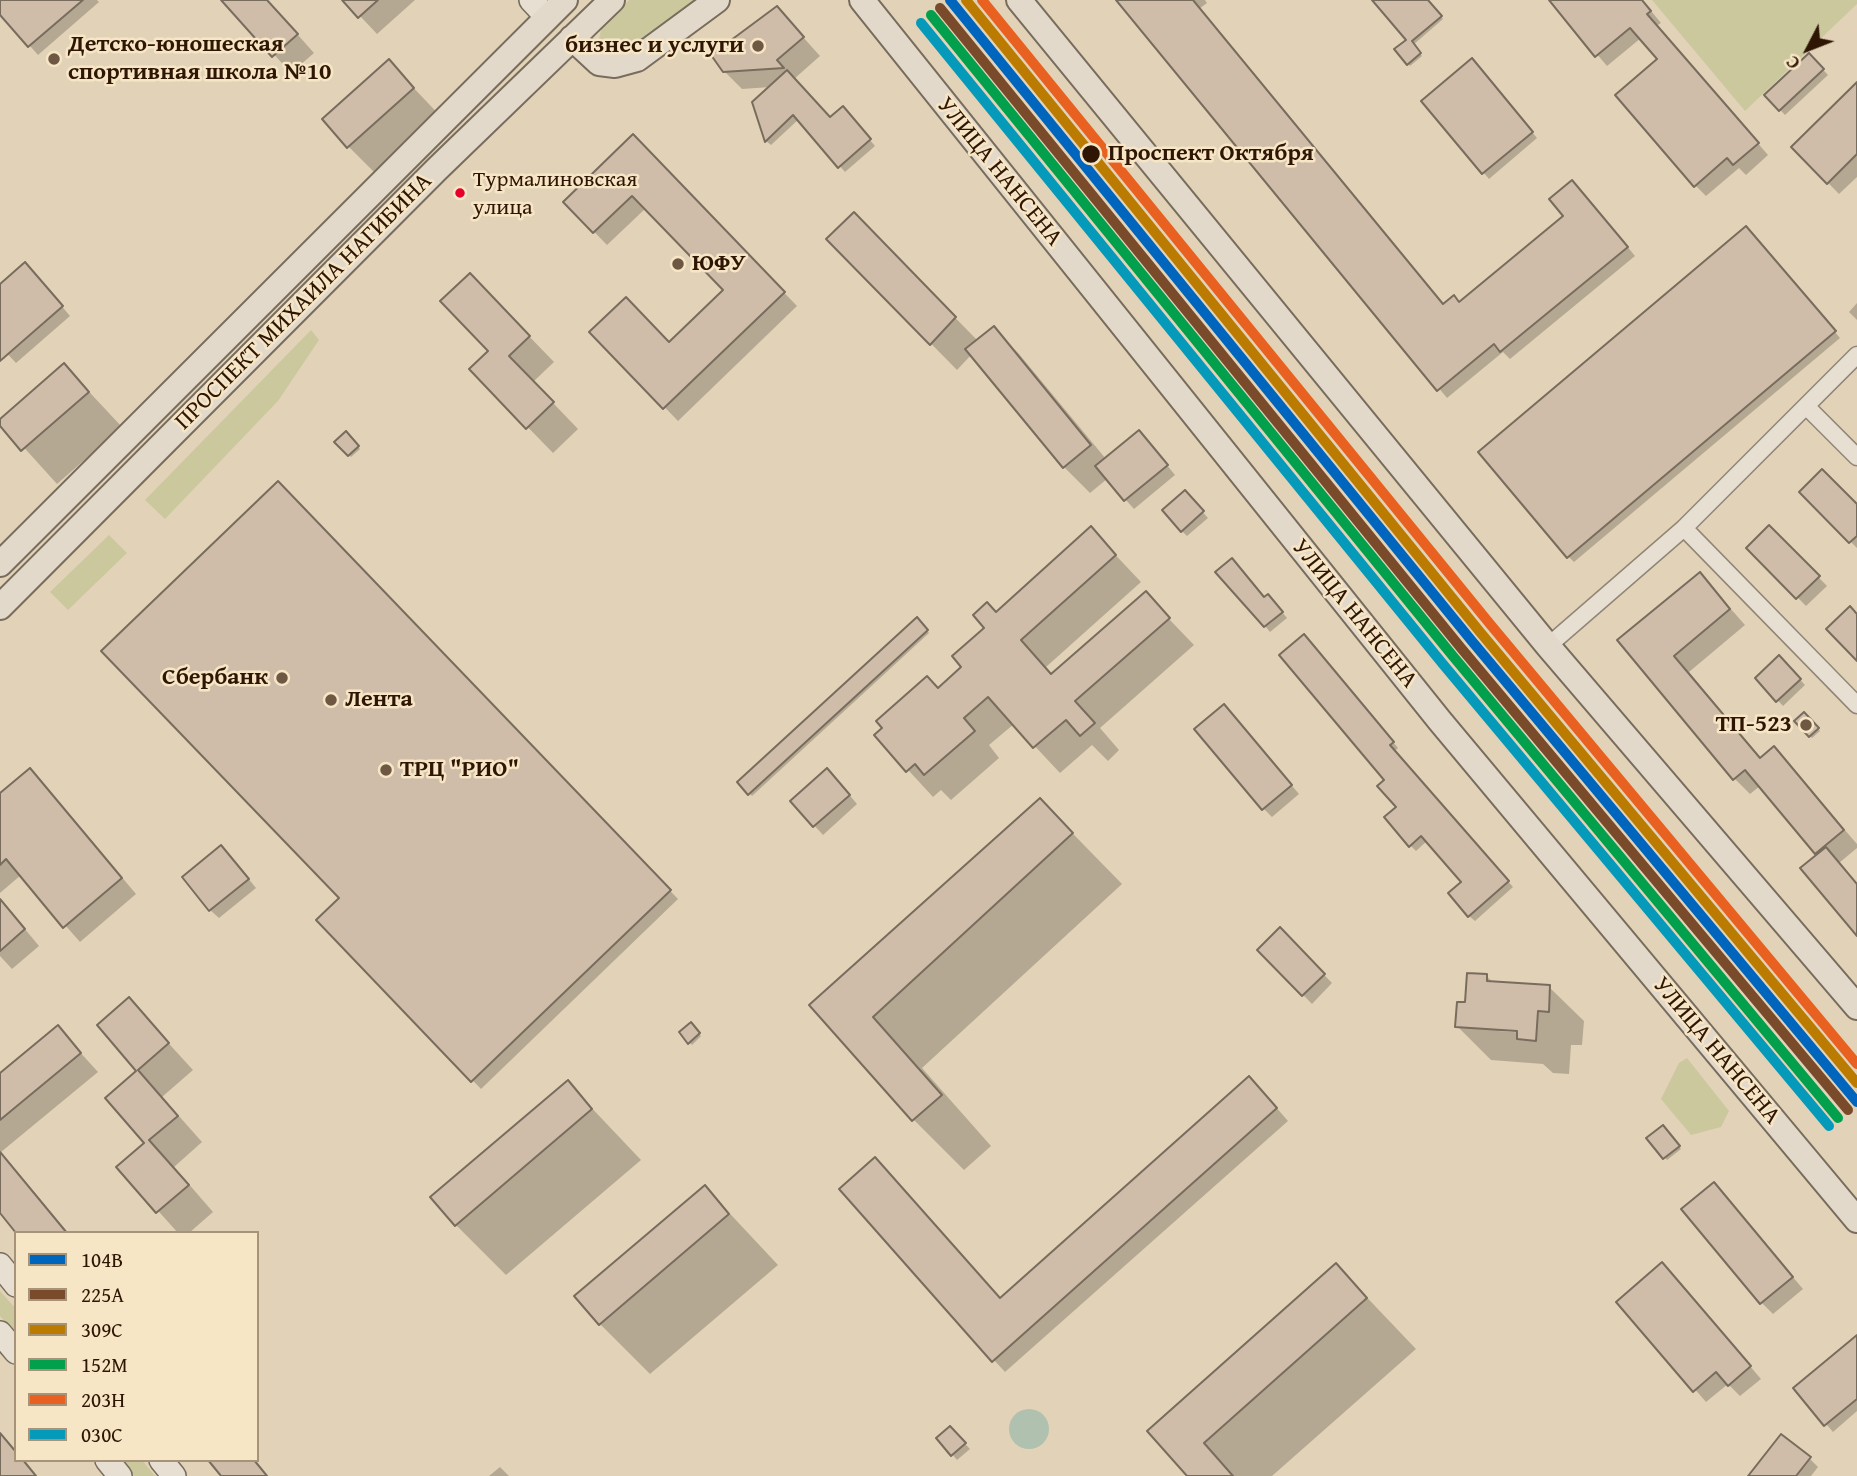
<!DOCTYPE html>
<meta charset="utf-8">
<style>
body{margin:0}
#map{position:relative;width:1857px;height:1476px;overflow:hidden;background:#e2d3b8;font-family:"Gentium Book Plus",serif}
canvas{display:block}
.legend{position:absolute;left:14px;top:1231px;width:245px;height:231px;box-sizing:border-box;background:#f7e6c6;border:2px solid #a79378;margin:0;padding:9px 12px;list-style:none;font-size:21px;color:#2f1604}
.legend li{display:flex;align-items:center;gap:14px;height:35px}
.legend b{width:35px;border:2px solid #a79378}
.north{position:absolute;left:1773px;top:14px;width:70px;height:70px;-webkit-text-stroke:5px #f7e6c6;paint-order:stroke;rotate:228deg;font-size:19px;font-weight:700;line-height:28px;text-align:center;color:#2f1604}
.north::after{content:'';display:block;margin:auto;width:24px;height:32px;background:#2f1604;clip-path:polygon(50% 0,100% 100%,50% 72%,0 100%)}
</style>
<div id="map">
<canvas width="1857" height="1476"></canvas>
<ul class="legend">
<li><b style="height:9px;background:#0065bd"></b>104В</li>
<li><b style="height:9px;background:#7a4b2a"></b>225А</li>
<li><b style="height:9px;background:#bb7b01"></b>309С</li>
<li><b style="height:9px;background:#029f4d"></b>152М</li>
<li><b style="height:9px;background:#e86120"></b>203Н</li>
<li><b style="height:9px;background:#059aba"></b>030C</li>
</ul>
<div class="north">С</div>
</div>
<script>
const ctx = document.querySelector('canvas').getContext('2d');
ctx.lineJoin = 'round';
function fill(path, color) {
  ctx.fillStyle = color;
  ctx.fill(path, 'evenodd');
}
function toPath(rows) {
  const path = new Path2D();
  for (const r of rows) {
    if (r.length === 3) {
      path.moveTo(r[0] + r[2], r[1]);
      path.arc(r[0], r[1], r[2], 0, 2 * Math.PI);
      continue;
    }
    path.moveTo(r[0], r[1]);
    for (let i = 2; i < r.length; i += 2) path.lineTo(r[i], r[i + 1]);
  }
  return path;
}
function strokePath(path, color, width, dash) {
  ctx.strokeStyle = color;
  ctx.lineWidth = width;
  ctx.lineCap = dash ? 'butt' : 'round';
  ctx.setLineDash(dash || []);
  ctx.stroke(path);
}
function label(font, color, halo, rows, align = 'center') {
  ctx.font = font + ' "Gentium Book Plus",serif';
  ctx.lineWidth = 5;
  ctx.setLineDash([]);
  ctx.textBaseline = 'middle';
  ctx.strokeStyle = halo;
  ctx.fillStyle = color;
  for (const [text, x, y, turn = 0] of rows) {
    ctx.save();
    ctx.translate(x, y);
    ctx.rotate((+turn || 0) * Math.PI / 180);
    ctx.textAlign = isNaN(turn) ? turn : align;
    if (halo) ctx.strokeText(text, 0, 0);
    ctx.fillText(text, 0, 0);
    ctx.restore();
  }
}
fill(toPath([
 [629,0,702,0,643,45,619,55,606,53,598,42,602,27],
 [1652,0,1857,0,1857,4,1745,111],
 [311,330,319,340,278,401,165,519,145,500],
 [109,535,127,553,68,610,50,592],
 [1687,1058,1729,1111,1721,1127,1691,1135,1661,1099,1679,1063],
 [0,1291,16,1309,16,1335,0,1316],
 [121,1460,142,1460,155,1476,134,1476]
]), '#cbc89e');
fill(toPath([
 [1029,1429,20]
]), '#b0c1af');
fill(toPath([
 [0,0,97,0,99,2,38,55,0,12],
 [224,0,267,0,314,53,291,73],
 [345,0,415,0,377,34],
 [1118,0,1205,0,1207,3,1199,9,1444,306,1460,303,1566,216,1581,190,1635,256,1510,359,1503,352,1447,398],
 [1374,0,1427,0,1443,19,1413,45,1422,56,1410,66,1397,50,1408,40],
 [1551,0,1642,0,1661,23,1656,26,1768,155,1746,175,1739,168,1706,196,1695,185,1659,59,1641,38,1607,66],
 [777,8,820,56,794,79,831,120,848,114,875,146,845,172,799,119,771,145,766,141,771,87,742,89,724,71],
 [1809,55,1828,75,1785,115,1766,95],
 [389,62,447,123,383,181,349,147],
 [1477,66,1537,138,1489,179,1423,101],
 [1857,85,1857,177,1839,194,1793,147],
 [633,136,797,306,678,421,592,332,669,344,725,290,646,208,607,245,565,202],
 [1752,233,1840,338,1574,562,1569,557],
 [828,239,879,240,978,341,993,328,1019,354,1106,459,1147,441,1175,475,1134,509,1107,479,1090,493,1064,467,972,354,957,370],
 [34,273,70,316,16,363,0,346,0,287],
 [495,301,554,362,533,382,578,429,553,453,471,369,490,351],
 [1857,303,1857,320,1849,312],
 [64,365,122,427,57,484,0,421],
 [346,434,360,449,351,457,337,442],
 [278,484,678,899,481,1089,318,920,341,898],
 [1802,492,1857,506,1857,548,1851,542],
 [1190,498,1208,518,1187,536,1182,531],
 [1769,527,1827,586,1806,606,1749,548],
 [1091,529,1141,582,1046,667,1053,675,1145,594,1194,645,1100,728,1119,750,1108,761,1092,745,1060,773,1014,724,989,745,999,758,951,800,941,790,933,797,876,735,964,667,996,614],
 [1700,574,1745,625,1689,672,1761,759,1774,748,1857,844,1857,848,1839,863,1857,883,1857,934,1819,855,1760,786,1750,794,1734,778,1620,640],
 [1265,599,1273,601,1287,618,1270,632,1265,626],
 [917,619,929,633,752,796,739,782],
 [1310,642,1398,748,1395,751,1513,887,1475,921,1469,916,1463,882,1427,841,1416,851,1410,845,1386,780],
 [1779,657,1805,685,1783,706,1757,678],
 [1804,714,1820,731,1812,738,1796,722],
 [1232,715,1299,794,1272,817,1263,808],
 [836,779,857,804,823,835,792,801],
 [45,786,136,894,80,942,21,875,0,893,0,796],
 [1040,800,1122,884,922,1068,991,1146,964,1170,914,1120,812,1005],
 [230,856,256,888,219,918,210,910],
 [0,899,39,946,12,969,0,956],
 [1280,930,1332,983,1312,1004,1259,950],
 [1486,976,1494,983,1549,987,1584,1021,1582,1045,1571,1045,1569,1074,1553,1073,1543,1064,1491,1060,1457,1026,1466,1004],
 [1499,1028,1526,1030,1526,1033,1499,1031],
 [129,1000,193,1070,162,1097,202,1142,174,1167,213,1212,189,1233,178,1233,119,1167,147,1143,138,1071,99,1025],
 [691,1024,701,1036,692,1045,681,1033],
 [58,1028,98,1072,1,1152,68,1233,19,1233,0,1210,0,1076],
 [568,1083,641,1160,506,1275,456,1225],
 [1261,1090,1288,1121,1005,1372,994,1360,1001,1299],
 [1663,1127,1681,1149,1667,1160,1649,1138],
 [1714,1184,1803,1289,1773,1314,1761,1302],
 [705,1187,778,1265,650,1374,600,1324],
 [1336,1265,1416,1349,1272,1476,1189,1476,1149,1432],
 [1674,1277,1761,1379,1740,1396,1728,1384,1706,1402,1619,1302],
 [1857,1337,1857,1411,1833,1432,1795,1388],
 [950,1428,970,1449,957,1460,952,1454],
 [1810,1459,1818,1467,1811,1476,1750,1476],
 [500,1467,509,1476,489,1476]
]), '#0003');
const building = toPath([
 [0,0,83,0,28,47,0,15,0,0],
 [221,0,267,0,298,34,272,57,221,0],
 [342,0,378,0,358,18,342,0],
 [1116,0,1193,0,1443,304,1454,295,1459,302,1563,216,1549,199,1572,180,1628,247,1500,352,1494,344,1437,391,1116,0],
 [1372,0,1428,0,1442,16,1412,41,1421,53,1407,65,1394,49,1406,40,1372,0],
 [1549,0,1642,0,1651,11,1647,14,1759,143,1733,165,1727,158,1694,187,1615,95,1657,59,1630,28,1595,57,1549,0],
 [777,6,804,37,777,60,784,68,723,72,711,55,777,6],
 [1809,53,1824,69,1779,111,1764,95,1809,53],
 [1472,58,1533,132,1482,174,1421,101,1472,58],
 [389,59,414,88,347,148,322,119,389,59],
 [787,70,830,117,843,106,871,139,838,168,793,115,765,142,752,102,787,70],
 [1857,82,1857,154,1827,184,1791,147,1857,82],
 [633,134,785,292,663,409,589,332,626,297,669,342,723,290,632,196,593,233,563,202,633,134],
 [854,212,956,317,930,345,826,239,854,212],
 [1746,226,1836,331,1567,558,1478,452,1746,226],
 [25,262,63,306,0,361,0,284,25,262],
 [470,273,530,336,509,356,554,402,526,429,469,369,488,351,440,301,470,273],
 [994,326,1091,445,1063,468,965,349,994,326],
 [64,363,89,392,21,451,0,426,0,419,64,363],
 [1139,430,1168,465,1124,501,1095,466,1139,430],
 [346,431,359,446,348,456,334,442,346,431],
 [1822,469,1857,504,1857,536,1849,543,1799,492,1822,469],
 [278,481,671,890,471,1082,316,920,339,898,101,651,278,481],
 [1185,490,1204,511,1181,532,1162,510,1185,490],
 [1769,525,1820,576,1796,599,1746,548,1769,525],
 [1091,526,1116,555,1021,640,1051,674,1146,591,1170,618,1075,701,1095,723,1080,736,1066,720,1033,748,988,697,964,718,975,731,924,775,915,764,906,772,874,735,882,728,876,721,927,676,938,688,961,667,952,656,984,628,973,615,987,602,996,612,1091,526],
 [1232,558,1264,597,1268,594,1283,612,1264,627,1215,572,1232,558],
 [1700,572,1730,609,1674,656,1760,758,1774,746,1844,830,1815,854,1745,770,1733,780,1617,640,1700,572],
 [1850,606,1857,614,1857,661,1826,629,1850,606],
 [917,617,928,630,748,795,737,782,917,617],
 [1304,634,1394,742,1390,745,1509,881,1468,917,1448,893,1461,882,1421,836,1409,847,1384,817,1396,807,1377,786,1384,780,1279,655,1304,634],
 [1779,655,1801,679,1776,702,1755,678,1779,655],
 [1224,704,1292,785,1262,810,1194,729,1224,704],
 [1804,712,1819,728,1809,737,1794,721,1804,712],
 [30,768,122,878,63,928,6,859,0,865,0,793,30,768],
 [827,768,850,795,813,827,790,801,827,768],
 [1040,798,1073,833,873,1017,942,1095,912,1121,809,1005,1040,798],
 [221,845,249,879,209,911,182,877,221,845],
 [1826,847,1857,884,1857,936,1800,868,1826,847],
 [0,899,25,929,0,951,0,899],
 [1280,927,1325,974,1302,996,1257,950,1280,927],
 [1467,973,1487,974,1487,981,1550,985,1549,1012,1538,1011,1536,1041,1517,1039,1517,1031,1455,1027,1457,1002,1465,1002,1467,973],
 [129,997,169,1043,138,1070,178,1116,149,1140,189,1185,156,1213,116,1167,144,1143,105,1098,136,1071,97,1025,129,997],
 [691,1022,700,1033,688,1044,679,1032,691,1022],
 [58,1025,81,1053,0,1120,0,1073,58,1025],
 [1249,1076,1277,1108,992,1362,839,1189,875,1157,1000,1298,1249,1076],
 [568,1080,592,1109,455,1226,430,1197,568,1080],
 [1663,1125,1680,1146,1663,1159,1646,1138,1663,1125],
 [0,1152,67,1233,16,1233,0,1213,0,1152],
 [1714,1182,1793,1277,1760,1304,1681,1209,1714,1182],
 [705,1185,729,1214,599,1325,574,1296,705,1185],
 [1662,1262,1751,1366,1728,1386,1716,1372,1693,1392,1616,1302,1662,1262],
 [1336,1263,1367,1298,1204,1443,1233,1476,1187,1476,1147,1431,1336,1263],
 [1857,1335,1857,1399,1824,1426,1793,1388,1857,1335],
 [950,1426,966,1443,951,1456,936,1438,950,1426],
 [0,1433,16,1452,16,1460,23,1460,36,1476,0,1476,0,1433],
 [1781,1434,1811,1457,1796,1476,1748,1476,1781,1434],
 [208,1460,254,1460,267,1476,221,1476,208,1460]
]);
fill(building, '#cfbdaa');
strokePath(building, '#786c5d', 2);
const street = toPath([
 [1806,406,1857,457],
 [1684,528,1857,705],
 [1548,646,1684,528,1857,355]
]);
const secondary = toPath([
 [531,0,547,17],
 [0,1265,16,1285],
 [0,1333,16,1352],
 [107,1460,120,1476],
 [161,1460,174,1476]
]);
const primary = toPath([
 [862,0,1440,721,1857,1220],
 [1019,0,1548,646,1857,1007],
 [572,38,599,63,615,65,637,59,717,0],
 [0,564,565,0],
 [0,607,437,169,612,0]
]);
strokePath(street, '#918575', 19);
strokePath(secondary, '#786c5d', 26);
strokePath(primary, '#786c5d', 28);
strokePath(street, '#e6dfd2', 16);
strokePath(secondary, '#e6dfd2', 23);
strokePath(primary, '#e2d9ca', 24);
strokePath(toPath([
 [950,0,1471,640,1857,1102]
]), '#0065bd', 10);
strokePath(toPath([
 [940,8,1461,648,1848,1110]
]), '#7a4b2a', 10);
strokePath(toPath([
 [966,0,1480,632,1857,1083]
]), '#bb7b01', 10);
strokePath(toPath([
 [931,15,1452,655,1838,1118]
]), '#029f4d', 10);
strokePath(toPath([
 [982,0,1490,624,1857,1064]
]), '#e86120', 10);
strokePath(toPath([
 [921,23,1442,663,1829,1126]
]), '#059aba', 10);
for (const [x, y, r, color] of [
 [758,46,7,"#6e5843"],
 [54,59,7,"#6e5843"],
 [1091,154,10,"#2f1604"],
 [460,193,6,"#e4002b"],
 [678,264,7,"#6e5843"],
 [282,678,7,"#6e5843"],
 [331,700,7,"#6e5843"],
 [1806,725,7,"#6e5843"],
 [386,770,7,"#6e5843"]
]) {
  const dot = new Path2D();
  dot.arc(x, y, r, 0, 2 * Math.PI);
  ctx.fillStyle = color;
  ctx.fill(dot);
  strokePath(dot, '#f7e6c6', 2.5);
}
label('22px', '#2f1604', '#f7e6c6', [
 ["Турмалиновская",473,180],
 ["улица",473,208]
], 'left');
label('bold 24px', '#2f1604', '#f7e6c6', [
 ["Детско-юношеская",68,45],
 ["спортивная школа №10",68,73],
 ["бизнес и услуги",744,46,"right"],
 ["ЮФУ",692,264],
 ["Сбербанк",268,678,"right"],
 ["Лента",345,700],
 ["ТП-523",1792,725,"right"],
 ["ТРЦ \"РИО\"",400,770]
], 'left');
label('bold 24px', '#2f1604', '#f7e6c6', [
 ["Проспект Октября",1108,154]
], 'left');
label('24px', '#2f1604', '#f7e6c6', [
 ["УЛИЦА НАНСЕНА",999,172,51],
 ["ПРОСПЕКТ МИХАИЛА НАГИБИНА",304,302,-45],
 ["УЛИЦА НАНСЕНА",1354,614,51],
 ["УЛИЦА НАНСЕНА",1716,1051,50]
]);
</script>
